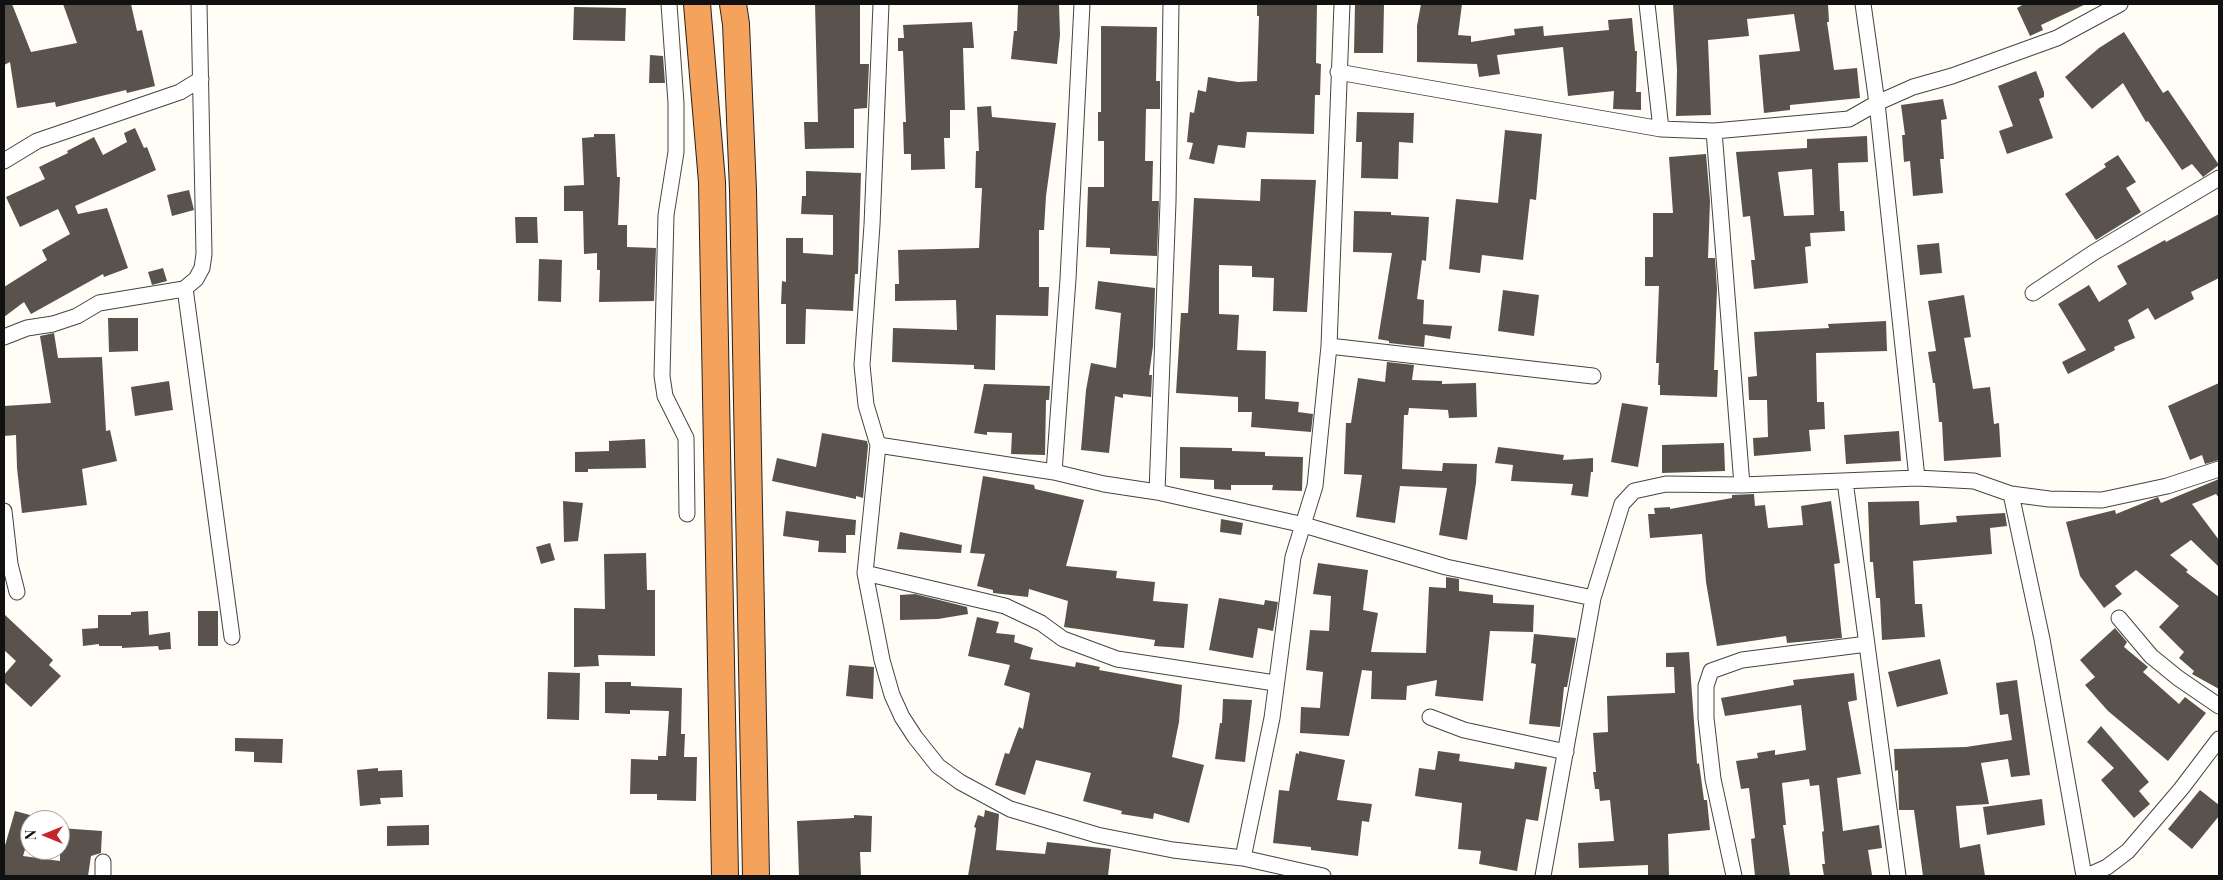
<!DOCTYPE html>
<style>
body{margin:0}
#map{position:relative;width:2223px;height:880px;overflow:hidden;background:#fffdf5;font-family:"Playfair Display",serif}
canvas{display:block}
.frame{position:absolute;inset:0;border:5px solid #111;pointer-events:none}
.north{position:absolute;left:20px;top:810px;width:50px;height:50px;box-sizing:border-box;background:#fff;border:1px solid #a0a0a0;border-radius:50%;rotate:270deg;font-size:14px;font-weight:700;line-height:20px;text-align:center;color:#111}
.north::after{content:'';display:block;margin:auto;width:18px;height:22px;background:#c4262e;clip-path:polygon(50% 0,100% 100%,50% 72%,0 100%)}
</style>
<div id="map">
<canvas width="2223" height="880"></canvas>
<div class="frame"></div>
<div class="north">N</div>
</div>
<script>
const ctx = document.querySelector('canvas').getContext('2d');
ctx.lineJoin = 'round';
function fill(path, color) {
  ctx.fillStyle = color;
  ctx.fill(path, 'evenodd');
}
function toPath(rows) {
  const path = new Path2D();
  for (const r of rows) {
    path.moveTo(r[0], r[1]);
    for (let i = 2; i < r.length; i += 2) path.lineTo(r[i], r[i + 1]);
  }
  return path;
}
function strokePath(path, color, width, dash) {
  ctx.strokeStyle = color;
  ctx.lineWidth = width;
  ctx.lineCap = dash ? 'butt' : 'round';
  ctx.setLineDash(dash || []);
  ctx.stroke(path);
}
fill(toPath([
 [4,4,12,4,31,52,77,43,63,4,131,4,137,31,142,30,155,86,127,93,126,90,56,107,55,102,17,108,10,62,4,65],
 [815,4,860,4,860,64,869,64,867,108,854,109,854,148,805,149,804,122,818,122],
 [1018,4,1059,4,1060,35,1057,64,1011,59,1014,31,1017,31],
 [1257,4,1317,4,1316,63,1321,64,1320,95,1315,95,1314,134,1247,132,1245,148,1218,145,1214,164,1189,159,1193,143,1187,142,1190,112,1194,113,1198,90,1206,92,1208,77,1238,82,1257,81,1259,16,1257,16],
 [1355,4,1384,4,1383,53,1354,53],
 [1421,4,1462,4,1458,35,1471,36,1471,42,1515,35,1514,29,1543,26,1544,36,1609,30,1608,20,1632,18,1635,51,1637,51,1636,92,1641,92,1641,110,1613,109,1614,91,1568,96,1563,47,1497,55,1500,74,1479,77,1477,64,1417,62,1417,26],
 [1673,4,1828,4,1829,22,1827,22,1834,70,1857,68,1860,98,1790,105,1790,110,1764,113,1759,55,1800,51,1794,14,1747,19,1749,36,1708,40,1711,115,1676,116,1677,70],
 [2024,4,2086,4,2041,25,2043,30,2030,36,2017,8],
 [574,7,626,8,625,41,573,40],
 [972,22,974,48,963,48,965,110,950,110,950,138,944,138,945,169,911,170,911,154,904,154,903,122,906,122,903,51,898,51,898,38,904,38,903,25],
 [1101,26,1157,27,1156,81,1160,81,1160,109,1146,109,1145,161,1153,161,1152,201,1159,201,1157,256,1110,254,1110,248,1086,247,1088,187,1104,187,1104,141,1098,141,1098,112,1101,112],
 [2124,32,2163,93,2168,90,2219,165,2203,177,2192,164,2182,170,2148,121,2146,122,2123,83,2092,109,2065,77,2099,48],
 [650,55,663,56,665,83,649,83],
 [2036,71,2044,92,2044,97,2039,99,2053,138,2007,154,1999,131,2013,126,1998,86],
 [1943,99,1947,119,1941,120,1944,159,1940,159,1943,193,1913,196,1910,161,1904,162,1902,135,1905,135,1901,105],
 [991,106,992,117,1056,123,1046,196,1044,230,1039,230,1039,287,1049,287,1048,316,996,315,995,370,974,369,974,365,892,362,893,328,957,330,956,300,895,301,895,284,899,284,898,250,979,248,982,188,975,188,976,151,979,151,977,107],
 [1357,112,1414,113,1413,143,1399,142,1398,179,1361,178,1362,142,1356,142],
 [135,128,144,148,147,147,156,170,75,206,78,214,107,208,128,268,104,277,103,274,31,314,24,302,4,317,4,287,47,260,42,250,70,234,58,209,20,227,6,197,45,179,39,167,68,153,67,151,94,137,103,155,127,142,124,133],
 [1505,130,1542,134,1536,200,1530,199,1523,260,1482,255,1480,273,1449,269,1456,199,1498,203],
 [594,134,615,134,617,177,620,177,618,225,627,225,627,247,656,248,654,301,599,302,600,270,597,270,597,253,584,254,583,211,564,211,564,186,584,185,582,138,594,137],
 [1867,136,1868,162,1838,163,1840,211,1844,211,1845,231,1810,233,1811,246,1805,247,1808,283,1754,289,1751,260,1755,260,1750,216,1743,217,1736,152,1807,148,1807,139],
 [1812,169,1814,215,1784,216,1778,172],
 [1706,154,1710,201,1708,258,1715,258,1717,289,1714,370,1718,370,1717,397,1660,395,1660,385,1658,385,1659,363,1656,363,1659,286,1645,286,1645,257,1653,257,1653,213,1673,213,1669,157],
 [2118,155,2136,182,2126,188,2141,212,2096,240,2065,194,2106,167,2104,164],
 [806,171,861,173,858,274,855,274,853,311,806,309,805,344,786,344,786,304,781,304,782,281,786,282,786,238,803,238,803,253,833,255,833,215,801,214,802,196,806,196],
 [1261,179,1316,180,1307,312,1273,311,1274,278,1252,277,1252,266,1219,265,1219,314,1239,315,1237,350,1266,351,1265,399,1299,402,1298,412,1313,414,1311,432,1251,427,1252,412,1238,412,1238,397,1176,393,1181,313,1188,313,1194,198,1260,201],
 [189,190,194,210,172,216,167,195],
 [1354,211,1391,212,1391,215,1429,217,1426,261,1422,260,1417,299,1424,300,1423,324,1452,326,1450,339,1425,335,1424,347,1389,343,1389,341,1378,339,1392,253,1353,252],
 [2219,214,2219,278,2191,292,2194,299,2155,320,2148,308,2128,320,2135,338,2114,347,2115,350,2068,374,2062,362,2086,350,2058,304,2089,285,2099,302,2127,284,2117,266,2165,240,2166,242],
 [515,217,537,217,538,243,516,243],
 [1939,243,1942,273,1920,275,1917,245],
 [539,259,562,260,561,302,538,301],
 [163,268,167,281,152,285,148,272],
 [1098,281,1155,288,1153,346,1149,375,1152,375,1151,397,1123,394,1123,398,1115,396,1109,453,1081,450,1086,390,1091,363,1116,368,1121,313,1095,309],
 [1503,290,1539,295,1534,336,1498,331],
 [1964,295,1971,337,1964,338,1973,389,1990,387,1994,424,1999,423,2001,457,1944,461,1942,422,1939,422,1935,383,1933,383,1928,352,1936,351,1928,301],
 [108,318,138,318,138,351,109,352],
 [1886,321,1887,351,1816,353,1817,402,1824,402,1825,429,1809,430,1811,451,1754,456,1753,438,1768,437,1767,400,1749,400,1748,377,1757,376,1754,332,1829,328,1828,324],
 [54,333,58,358,102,357,106,431,110,430,117,461,82,469,87,505,22,513,17,468,16,435,4,436,4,406,51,403,40,336],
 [1387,362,1414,365,1412,380,1442,381,1442,384,1476,383,1477,417,1449,418,1448,410,1409,408,1408,415,1404,415,1402,469,1442,471,1443,463,1477,464,1476,483,1467,540,1439,535,1447,488,1400,486,1395,523,1356,517,1362,475,1344,474,1346,423,1351,423,1358,378,1385,382],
 [169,381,173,410,135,416,131,387],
 [2219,383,2219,460,2205,464,2202,455,2190,460,2168,406],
 [984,384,1050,386,1049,400,1046,400,1045,455,1011,454,1012,433,987,432,987,435,974,433],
 [1622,403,1648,407,1638,467,1611,462],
 [1899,431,1901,461,1846,464,1844,435],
 [822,433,867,441,868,446,863,498,856,496,856,499,772,481,777,458,816,467],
 [645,439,646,468,588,469,588,472,575,472,575,452,609,451,609,441],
 [1724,443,1725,471,1662,473,1662,445],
 [1180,447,1232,448,1232,451,1265,452,1265,456,1303,457,1302,491,1272,490,1273,485,1231,485,1231,490,1214,489,1214,480,1180,478],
 [1498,447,1564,455,1563,460,1593,458,1593,472,1591,472,1588,497,1571,495,1573,484,1511,481,1513,465,1495,463],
 [983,476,1034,485,1035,489,1084,500,1066,566,1117,571,1116,578,1155,582,1153,601,1188,604,1184,648,1154,646,1155,640,1064,627,1068,601,1029,589,1028,597,993,593,993,590,977,586,985,554,970,553],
 [2219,479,2219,498,2216,494,2192,504,2219,540,2219,567,2191,540,2170,555,2188,570,2186,572,2219,597,2219,689,2192,674,2194,671,2179,658,2184,652,2159,627,2179,606,2136,570,2115,586,2122,594,2104,608,2080,576,2066,522,2115,510,2116,514,2158,497,2161,503],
 [1754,494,1755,506,1765,505,1768,528,1803,525,1801,506,1831,501,1840,563,1834,564,1842,638,1787,643,1786,636,1717,646,1706,582,1702,534,1650,538,1648,514,1655,514,1654,508,1670,507,1670,509,1732,498,1732,495],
 [563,501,583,503,578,541,564,542],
 [1919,501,1920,525,1957,522,1956,516,2005,513,2007,526,1990,528,1992,554,1913,561,1915,604,1922,604,1925,637,1882,640,1880,598,1876,598,1873,562,1870,562,1868,502],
 [786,511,856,520,855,535,846,535,846,553,818,552,819,541,783,536],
 [1221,519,1243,523,1241,535,1220,532],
 [900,532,962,545,961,553,897,549],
 [550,543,555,560,541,564,536,547],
 [646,553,647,590,655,590,655,656,598,655,599,666,574,667,574,608,605,609,604,554],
 [1318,563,1368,570,1363,610,1378,613,1371,652,1426,653,1429,587,1446,588,1446,577,1459,579,1459,591,1493,595,1493,603,1534,605,1533,632,1490,631,1483,701,1435,696,1437,680,1407,686,1406,700,1371,699,1372,671,1362,670,1349,736,1300,733,1301,707,1320,708,1323,672,1306,670,1310,630,1329,631,1331,596,1313,594],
 [915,594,967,607,968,614,938,619,900,620,900,595],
 [1219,598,1264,605,1265,600,1278,602,1273,631,1258,628,1253,658,1209,650],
 [148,611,149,635,170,632,171,649,159,650,158,646,122,648,122,646,99,646,99,644,83,646,82,629,98,628,98,615,131,615,131,612],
 [198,611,218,611,218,646,198,646],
 [4,614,53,660,49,665,61,676,31,707,4,682,4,675,16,661,4,650],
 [977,617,999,622,996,633,1015,635,1014,642,1033,648,1030,659,1075,667,1076,662,1100,667,1099,670,1182,685,1179,722,1172,757,1204,765,1189,823,1154,813,1153,819,1121,814,1122,811,1083,801,1091,773,1036,760,1025,795,995,785,1005,753,1009,754,1019,727,1023,729,1030,693,1004,685,1010,665,968,656],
 [2115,628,2127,642,2124,647,2148,667,2143,672,2179,704,2185,697,2206,713,2168,761,2108,711,2085,685,2095,677,2080,660],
 [1534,634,1576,638,1567,687,1564,687,1560,727,1529,724,1536,664,1531,663],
 [1689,652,1697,764,1699,763,1704,800,1707,800,1710,830,1668,834,1669,876,1648,876,1648,865,1579,868,1578,843,1614,841,1610,800,1600,801,1599,789,1595,789,1593,772,1596,772,1593,733,1608,732,1607,696,1675,693,1674,667,1666,667,1666,653],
 [1940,659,1948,694,1897,707,1888,672],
 [849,665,874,667,873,699,846,696],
 [548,672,580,673,579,720,547,719],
 [1854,673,1857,700,1848,702,1861,774,1837,778,1843,831,1879,825,1882,848,1868,850,1872,875,1824,876,1822,864,1825,864,1822,832,1824,831,1819,785,1810,786,1809,779,1782,783,1786,825,1783,825,1790,876,1755,876,1751,839,1755,838,1749,788,1741,789,1736,761,1758,758,1757,753,1775,750,1775,755,1806,750,1801,705,1725,716,1721,698,1794,685,1793,680],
 [2017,680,2030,775,2011,777,2008,759,1981,763,1989,804,1956,806,1960,848,1980,844,1985,876,1923,876,1914,810,1899,810,1898,770,1895,771,1894,749,1966,747,2012,740,2008,714,2000,715,1996,683],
 [605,682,631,682,631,686,682,688,681,734,685,734,684,757,697,757,696,801,657,800,657,794,630,794,631,759,658,760,658,756,666,756,669,711,630,710,630,714,605,713],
 [1223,699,1252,700,1245,762,1215,759,1220,723,1222,723],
 [2101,726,2149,782,2139,791,2150,804,2134,818,2101,780,2114,768,2087,742],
 [235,738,283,739,282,763,254,762,254,752,235,751],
 [1299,751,1345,760,1337,800,1372,804,1369,822,1362,821,1358,856,1311,850,1311,847,1273,843,1279,790,1289,791,1296,753,1299,754],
 [1438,751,1460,754,1459,761,1514,769,1515,762,1547,767,1538,821,1526,819,1517,871,1479,864,1481,851,1458,849,1462,803,1415,796,1419,768,1435,770],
 [378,768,378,771,402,770,403,797,380,798,381,804,360,806,357,770],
 [2200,790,2219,805,2219,816,2192,849,2168,829],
 [2042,799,2045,825,1987,835,1983,807],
 [985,810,999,814,996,850,1045,854,1047,842,1111,849,1108,876,968,876,976,828,974,827,978,815,984,817],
 [15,811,30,815,30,834,23,856,60,861,60,828,102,831,101,853,91,856,88,876,4,876,4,849],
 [854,815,872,816,871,852,860,852,861,876,799,876,797,821,854,818],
 [429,825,429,845,387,846,387,826]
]), '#5a524d');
const street = toPath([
 [669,4,676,103,676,152,666,215,662,376,665,396,686,438,687,514],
 [881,4,872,225,862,365,866,405,878,445,865,573,882,660,892,695,902,717,915,737,938,766,960,782,1010,809,1097,835,1173,850,1243,858,1323,876],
 [1647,4,1661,129],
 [1863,4,1877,103,1917,478],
 [1338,72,1661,129,1714,131,1849,119,1877,103,1913,87,1952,76,2057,38,2120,4],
 [1714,131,1742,485],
 [4,161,37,141,180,92,201,79],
 [185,288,232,637],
 [2033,293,2093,253,2219,178],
 [4,337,27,328,53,324,77,316,99,303,184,289,196,279,202,268,204,254,199,4],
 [1329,346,1593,376],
 [878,445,1054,472,1104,484,1157,492,1304,525,1446,567,1593,598],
 [1054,472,1068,279,1082,4],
 [1845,481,1898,876],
 [1157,492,1168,202,1171,4],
 [2011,494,2042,639,2084,876],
 [4,511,10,564,17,592],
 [865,573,1005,606,1041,623,1063,639,1117,659,1275,683],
 [2119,618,2151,656,2178,678,2219,706],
 [1430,717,1464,730,1566,752],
 [1243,858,1272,718,1293,557,1315,486,1329,346,1342,4],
 [103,862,103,876],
 [1543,876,1593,598,1622,504,1634,491,1666,484,1742,485,1917,478,1974,481,2011,494,2049,499,2102,500,2167,486,2219,469],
 [1734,876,1713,779,1706,718,1706,686,1711,671,1742,660,1867,644],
 [2087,876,2107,867,2128,851,2181,789,2219,739]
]);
const highway = toPath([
 [697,4,712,182,725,876],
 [733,4,736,24,743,190,756,876]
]);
strokePath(street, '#444', 17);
strokePath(highway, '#222', 28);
strokePath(street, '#fff', 15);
strokePath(highway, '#f5a25d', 26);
</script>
